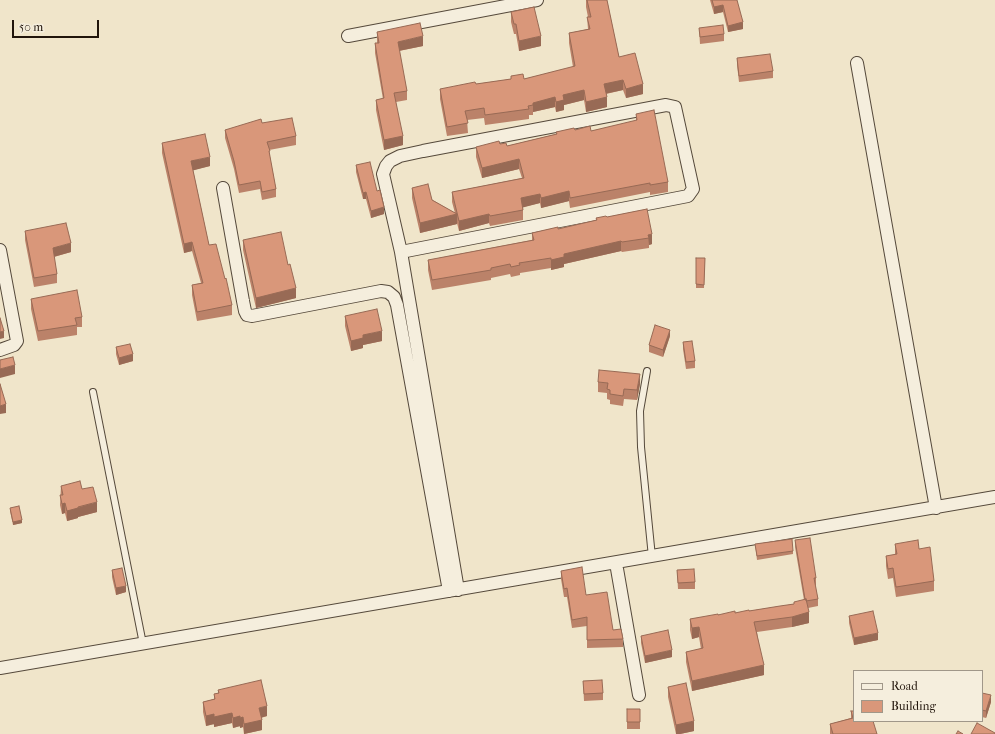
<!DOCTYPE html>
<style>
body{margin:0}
#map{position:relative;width:995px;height:734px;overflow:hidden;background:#f0e5ca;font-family:"IM FELL French Canon",serif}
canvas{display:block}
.legend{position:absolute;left:853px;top:670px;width:130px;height:52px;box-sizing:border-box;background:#f5eedd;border:1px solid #a09789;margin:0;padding:5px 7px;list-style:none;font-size:12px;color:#21150b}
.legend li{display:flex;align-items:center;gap:8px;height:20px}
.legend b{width:20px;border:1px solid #a09789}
.scale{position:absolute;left:12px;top:20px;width:87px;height:18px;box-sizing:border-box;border:2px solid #21150b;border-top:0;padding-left:5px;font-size:12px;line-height:14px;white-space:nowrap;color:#21150b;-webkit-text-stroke:3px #f5eedd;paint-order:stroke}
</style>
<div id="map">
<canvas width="995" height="734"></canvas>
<ul class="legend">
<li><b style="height:5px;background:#f5eedd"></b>Road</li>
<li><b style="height:11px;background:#d9977a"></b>Building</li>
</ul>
<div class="scale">50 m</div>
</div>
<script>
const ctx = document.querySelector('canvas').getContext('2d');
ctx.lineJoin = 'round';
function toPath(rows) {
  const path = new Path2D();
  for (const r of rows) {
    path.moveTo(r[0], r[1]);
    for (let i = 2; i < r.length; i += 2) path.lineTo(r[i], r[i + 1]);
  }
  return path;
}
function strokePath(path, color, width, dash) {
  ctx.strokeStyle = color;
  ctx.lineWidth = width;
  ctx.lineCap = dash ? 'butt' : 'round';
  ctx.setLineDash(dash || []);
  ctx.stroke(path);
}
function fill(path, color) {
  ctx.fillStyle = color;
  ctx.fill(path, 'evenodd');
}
const service = toPath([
 [647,371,640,411,641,447,652,557],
 [93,392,143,644]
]);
const minor = toPath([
 [348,36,537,0],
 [857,63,936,508],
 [223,188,243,301,245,311,247,315,252,316,381,291,388,292,394,297,397,305,449,591],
 [0,250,17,341,14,345,0,350],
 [401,252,688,196,693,189,675,107,666,105,423,151,400,156,390,161,386,166,383,174,401,252,458,590],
 [616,563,639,695],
 [0,668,995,497]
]);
strokePath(service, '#55493b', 8);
strokePath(minor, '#55493b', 14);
strokePath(service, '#f5eedd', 6);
strokePath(minor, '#f5eedd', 12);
fill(toPath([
 [586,0,607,0,619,57,643,94,626,98,623,90,606,94,607,107,586,112,584,100,564,105,564,110,556,112,555,107,533,112,533,115,529,115,529,119,485,125,484,118,467,120,468,133,447,136,440,99,440,89,511,79,511,76,524,79,573,67,569,43,569,33,588,29,587,17,588,17,586,7],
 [710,0,737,0,743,29,728,32,723,12,714,14],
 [511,12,541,46,519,51,516,34,514,34,511,22],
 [699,28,724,34,724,41,700,44],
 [377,32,423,46,399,51,407,91,407,100,396,102,403,145,384,150,376,110,376,100,383,99,375,53,375,43,377,43],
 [737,58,773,71,773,78,739,82,737,65],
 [636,114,668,182,668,192,650,195,650,192,570,208,569,201,541,208,540,203,523,207,523,220,490,226,489,223,459,231,457,223,457,224,420,233,412,198,412,188,455,213,452,202,452,192,522,178,519,169,482,178,476,157,476,147,500,144,507,146,556,134,556,132,575,130,591,131,636,121],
 [262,123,296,136,296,145,269,150,270,157,276,189,276,197,262,200,260,189,239,193,234,169,225,138,225,130],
 [162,143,210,166,193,170,209,245,232,305,232,315,197,321,192,295,192,285,201,283,192,251,184,253,162,153],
 [356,165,377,191,384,214,371,218,366,199,363,199,356,172],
 [647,209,652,244,649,245,649,248,622,252,621,251,564,264,564,267,551,270,551,268,520,273,520,275,511,277,510,274,491,278,491,280,432,290,428,270,428,260,532,240,532,233,558,229,596,221,596,218,607,217],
 [25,231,71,252,54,257,57,274,57,283,34,287,25,240],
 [243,240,288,265,296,298,256,308,243,250],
 [696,258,705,258,704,288,696,288],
 [31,299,82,317,82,327,77,327,77,335,38,341,31,309],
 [345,316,382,341,363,345,363,348,351,351,345,326],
 [670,336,663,357,649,352,649,345],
 [683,342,695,361,695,368,686,369,683,349],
 [116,347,133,361,119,365,116,354],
 [598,382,640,384,637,400,624,399,623,406,610,404,610,400,607,399,607,393,598,392],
 [61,486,82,489,97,512,78,517,78,518,67,521,65,513,62,514,60,505],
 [10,508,22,523,13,525,10,511],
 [795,540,816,578,816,585,815,585,818,599,818,606,808,608,809,623,792,627,757,632,764,675,692,691,686,662,686,652,701,649,699,637,692,639,690,630,690,619,718,615,749,611,794,604,804,600,795,547],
 [755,544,793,551,793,554,757,560],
 [895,544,919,549,934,581,934,591,896,597,893,578,888,579,886,566,886,556,895,555],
 [112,570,126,592,116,595,112,577],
 [677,570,695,582,695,589,678,589],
 [561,571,586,595,613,630,623,639,623,647,587,648,587,626,572,628,567,597,564,597,561,579],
 [849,616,878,640,854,645,849,623],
 [641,636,672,657,645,663,641,643],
 [583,681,603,693,603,700,584,701],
 [668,687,694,731,680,734,676,734,668,697],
 [218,690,267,716,261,718,262,730,244,734,243,727,240,728,240,726,233,728,232,723,214,727,214,724,206,726,203,712,203,702,214,699,214,694,218,693],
 [982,693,991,702,986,718,982,717],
 [627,709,640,709,640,729,627,729],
 [851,711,877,734,830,734,830,724,851,718]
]), '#bb8269');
fill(toPath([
 [723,5,723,12,714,14,714,7],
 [743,22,743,29,728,32,728,26],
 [423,36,423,46,398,51,398,42],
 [541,36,541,46,519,51,519,41],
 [623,80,623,90,604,94,604,84],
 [643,84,643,94,626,98,626,89],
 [584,90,584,100,564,105,564,110,556,112,556,102,563,95],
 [555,97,555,107,533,112,533,103],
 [607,97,607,107,586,112,586,102],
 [403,136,403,145,384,150,384,140],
 [210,157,210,166,191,171,191,161],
 [519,159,519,169,482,178,482,168],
 [569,191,569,201,541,208,541,198],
 [366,192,366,199,363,199,363,193],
 [540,194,540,203,521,208,521,198],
 [384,207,384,214,371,218,371,211],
 [457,214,457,224,420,233,420,223],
 [489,214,489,223,459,231,459,221],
 [652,234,652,244,649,245,648,235],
 [621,241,621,251,564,264,564,267,551,270,551,260,564,254],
 [192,242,192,251,184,253,184,244],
 [71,243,71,252,53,257,53,248],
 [296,288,296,298,256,308,256,298],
 [670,330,670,336,663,357,663,350],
 [4,331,4,338,0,339,0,332],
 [382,331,382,341,363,345,363,348,351,351,351,341,363,335],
 [133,354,133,361,119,365,119,358],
 [15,365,15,374,0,378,0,369],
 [640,374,640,384,637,400,637,390],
 [6,404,6,413,0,414,0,406],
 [97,502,97,512,78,517,78,518,67,521,67,511],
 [65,503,65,513,62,514,62,504],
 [22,520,22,523,13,525,13,522],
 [126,586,126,592,116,595,116,588],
 [809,612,809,623,792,627,792,617],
 [699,627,699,637,692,639,692,628],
 [878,633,878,640,854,645,854,638],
 [672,650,672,657,645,663,645,656],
 [764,665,764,675,692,691,692,681],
 [991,695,991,702,986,718,986,711],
 [267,706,267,716,259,718,259,708],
 [232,713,232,723,214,727,214,717],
 [214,714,214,724,206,726,206,716],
 [240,716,240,726,233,728,233,718],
 [243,717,243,727,240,728,240,718],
 [262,720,262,730,244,734,244,724],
 [694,721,694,731,680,734,676,734,676,725]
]), '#986a55');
const building = toPath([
 [587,0,607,0,619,57,635,53,643,84,626,89,623,80,604,84,607,97,586,102,584,90,563,95,564,100,556,102,555,97,533,103,533,105,528,106,529,109,485,115,484,108,465,111,468,123,447,127,440,89,475,82,476,84,511,79,511,76,523,74,524,79,575,66,569,33,590,29,587,17,591,17,587,0],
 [712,0,737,0,743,22,728,26,723,5,714,7,712,0],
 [534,7,541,36,519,41,516,24,514,24,511,12,534,7],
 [420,23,423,36,398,42,407,91,394,93,403,136,384,140,376,100,384,98,375,43,379,43,377,32,420,23],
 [723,25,724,34,700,37,699,28,723,25],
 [770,54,773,71,739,76,737,58,770,54],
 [654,110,668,182,650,185,650,183,570,198,569,191,541,198,540,194,521,198,523,210,490,216,489,214,459,221,452,192,524,178,519,159,482,168,476,147,499,141,500,144,506,143,507,146,557,134,556,132,574,128,575,130,590,126,591,131,637,120,636,114,654,110],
 [292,118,296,136,267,142,270,151,269,151,276,189,262,192,260,181,239,185,234,161,225,130,261,119,262,123,292,118],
 [205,134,210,157,191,161,209,245,216,244,225,279,226,278,232,305,197,312,192,285,203,283,192,242,184,244,162,143,205,134],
 [370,162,377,191,380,190,384,207,371,211,366,192,363,193,356,165,370,162],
 [428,184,432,200,457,214,420,223,412,188,428,184],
 [647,209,652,234,648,235,649,238,622,242,621,241,564,254,564,257,551,260,551,258,519,263,520,265,511,267,510,264,491,268,491,270,432,280,428,260,534,240,532,233,558,227,558,229,597,220,596,218,606,216,607,217,647,209],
 [66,223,71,243,53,248,57,274,34,278,25,231,66,223],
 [281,232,288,265,290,264,296,288,256,298,243,240,281,232],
 [696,258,705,258,704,285,696,284,696,258],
 [77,290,82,317,75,318,77,325,38,331,31,299,77,290],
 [377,309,382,331,363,335,363,338,351,341,345,316,377,309],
 [0,318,4,331,0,332,0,318],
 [655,325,670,330,663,350,649,345,655,325],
 [692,341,695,361,686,362,683,342,692,341],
 [130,344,133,354,119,358,116,347,130,344],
 [13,357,15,365,0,369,0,360,13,357],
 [599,370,640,374,637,390,624,389,623,396,610,394,610,390,607,389,608,383,598,382,599,370],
 [0,384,6,404,0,406,0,384],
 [80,481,82,489,93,487,97,502,78,507,78,508,67,511,65,503,62,504,60,495,63,495,61,486,80,481],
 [19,506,22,520,13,522,10,508,19,506],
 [810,538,816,578,814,578,818,599,806,601,806,599,805,599,795,540,810,538],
 [792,539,793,551,757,556,755,544,792,539],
 [918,540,919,549,930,547,934,581,896,587,893,568,888,569,886,556,897,554,895,544,918,540],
 [582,567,586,595,607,592,613,630,621,629,623,639,587,640,587,617,572,620,567,588,564,589,561,571,582,567],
 [122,568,126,586,116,588,112,570,122,568],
 [694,569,695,582,678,583,677,570,694,569],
 [806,599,809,612,792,617,754,622,764,665,692,681,686,652,703,648,699,627,692,628,690,619,718,614,718,615,735,611,735,613,749,610,749,611,780,606,794,604,794,602,806,599],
 [873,611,878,633,854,638,849,616,873,611],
 [668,630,672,650,645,656,641,636,668,630],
 [261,680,267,706,259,708,262,720,244,724,243,717,240,718,240,716,233,718,232,713,214,717,214,714,206,716,203,702,215,699,214,694,219,693,218,690,261,680],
 [602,680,603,693,584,694,583,681,602,680],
 [686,683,694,721,676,725,668,687,686,683],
 [982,693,991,695,986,711,982,710,982,693],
 [627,709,640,709,640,722,627,722,627,709],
 [851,711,854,711,854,721,873,721,877,734,833,734,830,724,853,718,851,711],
 [977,723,995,733,995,734,971,734,977,723],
 [958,731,963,734,956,734,958,731]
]);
fill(building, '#d9977a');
strokePath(building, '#986a55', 1);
</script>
